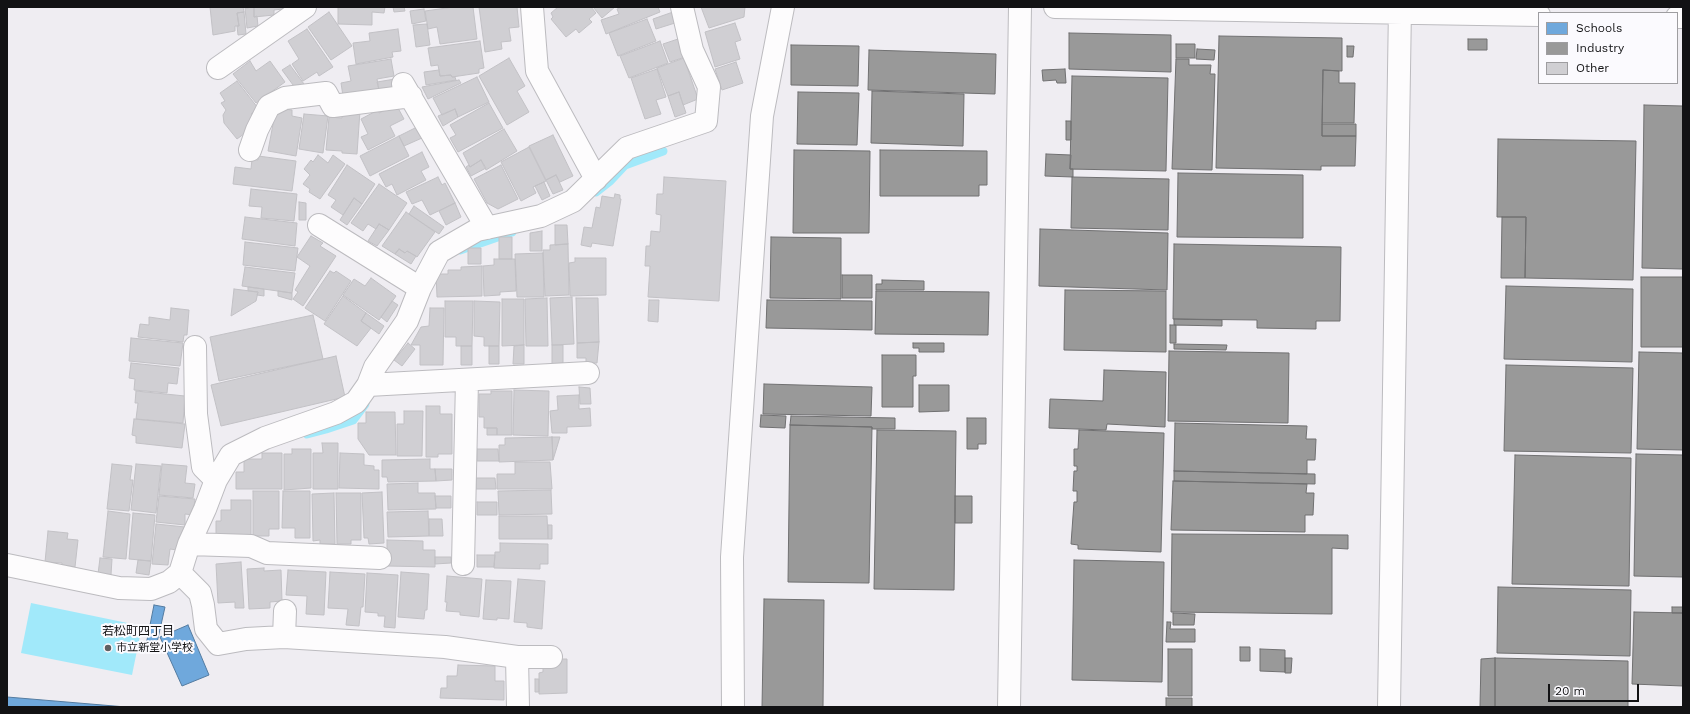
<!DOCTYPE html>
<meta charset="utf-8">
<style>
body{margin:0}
#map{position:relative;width:1690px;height:714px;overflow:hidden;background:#efedf2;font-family:"Work Sans",sans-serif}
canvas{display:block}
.frame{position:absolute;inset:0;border:8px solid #121214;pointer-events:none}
.legend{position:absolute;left:1538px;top:12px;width:140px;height:72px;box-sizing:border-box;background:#fbfafe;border:1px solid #9e9da0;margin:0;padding:5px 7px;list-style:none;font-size:12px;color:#121214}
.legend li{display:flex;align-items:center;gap:8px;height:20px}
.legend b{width:20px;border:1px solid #9e9da0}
.scale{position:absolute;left:1548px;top:684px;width:91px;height:18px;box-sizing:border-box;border:2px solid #121214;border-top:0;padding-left:5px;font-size:12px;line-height:14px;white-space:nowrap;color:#121214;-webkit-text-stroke:3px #fbfafe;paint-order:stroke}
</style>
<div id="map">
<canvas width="1690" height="714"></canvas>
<div class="frame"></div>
<ul class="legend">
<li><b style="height:11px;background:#6fa8dc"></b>Schools</li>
<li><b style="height:11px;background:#999"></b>Industry</li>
<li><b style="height:11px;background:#d0cfd3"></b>Other</li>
</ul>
<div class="scale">20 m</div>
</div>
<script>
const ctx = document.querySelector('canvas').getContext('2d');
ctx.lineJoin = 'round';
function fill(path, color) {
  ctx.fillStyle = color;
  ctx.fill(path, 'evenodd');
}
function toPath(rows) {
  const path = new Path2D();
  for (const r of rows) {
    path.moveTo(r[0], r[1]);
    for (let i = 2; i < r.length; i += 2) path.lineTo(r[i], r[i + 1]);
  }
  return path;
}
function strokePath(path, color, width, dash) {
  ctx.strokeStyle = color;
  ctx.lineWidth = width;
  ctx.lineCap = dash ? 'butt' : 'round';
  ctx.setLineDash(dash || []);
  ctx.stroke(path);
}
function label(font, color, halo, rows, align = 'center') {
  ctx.font = font + ' "Work Sans","Noto Sans JP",sans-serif';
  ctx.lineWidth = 4;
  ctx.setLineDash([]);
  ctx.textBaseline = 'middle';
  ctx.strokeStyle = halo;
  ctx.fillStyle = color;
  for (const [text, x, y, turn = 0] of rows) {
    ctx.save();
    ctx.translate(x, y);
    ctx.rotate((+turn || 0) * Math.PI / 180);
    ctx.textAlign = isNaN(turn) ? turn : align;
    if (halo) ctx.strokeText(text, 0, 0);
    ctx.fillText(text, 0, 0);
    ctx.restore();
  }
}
fill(toPath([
 [31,603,142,626,132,675,21,653]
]), '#a1e9fa');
const schools = toPath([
 [154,605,165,607,156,647,146,645,154,605],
 [188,625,209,675,182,686,160,637,188,625],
 [7,697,126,707,7,707,7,697]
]);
fill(schools, '#6fa8dc');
strokePath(schools, '#537ba0', 1);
const industry = toPath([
 [1069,33,1171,35,1171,72,1069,69,1069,33],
 [1219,36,1342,38,1342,71,1323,70,1322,136,1356,136,1355,166,1321,166,1321,170,1216,168,1219,36],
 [1468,39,1487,39,1487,50,1468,50,1468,39],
 [1176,44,1195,44,1195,58,1176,58,1176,44],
 [791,45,859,46,858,86,791,85,791,45],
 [1347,46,1354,46,1353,57,1347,57,1347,46],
 [1197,49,1215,50,1214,60,1196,59,1197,49],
 [869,50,996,54,995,94,868,90,869,50],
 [1176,59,1189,59,1189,65,1211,65,1210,74,1215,74,1212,170,1172,169,1176,59],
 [1065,69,1066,83,1057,83,1056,80,1043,81,1042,70,1065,69],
 [1323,70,1339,71,1339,83,1355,83,1354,123,1322,123,1323,70],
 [1072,76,1168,78,1166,171,1070,169,1072,76],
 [872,91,964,94,963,146,871,143,872,91],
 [798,92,859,93,857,145,797,144,798,92],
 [1644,105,1683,106,1683,269,1642,268,1644,105],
 [1066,121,1071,121,1071,140,1066,140,1066,121],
 [1322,124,1356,124,1356,136,1322,136,1322,124],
 [1498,139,1636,141,1633,280,1525,278,1526,217,1497,217,1498,139],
 [794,150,870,151,869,233,793,233,794,150],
 [880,150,987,151,987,185,979,185,979,196,880,196,880,150],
 [1046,154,1071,155,1070,169,1073,169,1073,177,1045,176,1046,154],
 [1178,173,1303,175,1303,238,1177,237,1178,173],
 [1072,177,1169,179,1168,230,1071,228,1072,177],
 [1502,217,1526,217,1525,278,1501,278,1502,217],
 [1040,229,1168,233,1167,290,1039,286,1040,229],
 [771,237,841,238,841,299,770,298,771,237],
 [1174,244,1341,247,1340,321,1316,321,1316,329,1257,328,1257,320,1173,319,1174,244],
 [842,275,872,275,872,298,842,298,842,275],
 [1641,277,1683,277,1683,347,1641,347,1641,277],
 [882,280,924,281,924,290,876,290,876,284,882,284,882,280],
 [1506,286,1633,289,1632,362,1504,359,1506,286],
 [1065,290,1166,291,1166,352,1064,350,1065,290],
 [876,291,989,292,988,335,875,334,876,291],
 [767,300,872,301,872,330,766,328,767,300],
 [1174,319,1222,320,1222,326,1174,325,1174,319],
 [1170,325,1176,325,1176,343,1170,343,1170,325],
 [913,343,944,343,944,352,919,352,919,348,913,348,913,343],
 [1174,344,1227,345,1226,350,1174,349,1174,344],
 [1169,351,1289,353,1288,423,1168,421,1169,351],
 [1639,352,1683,353,1683,450,1637,449,1639,352],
 [882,355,916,355,916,376,913,376,913,407,882,407,882,355],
 [1506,365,1633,368,1631,453,1504,451,1506,365],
 [1104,370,1166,372,1165,427,1107,424,1106,430,1049,428,1050,399,1103,401,1104,370],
 [764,384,872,387,871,416,763,414,764,384],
 [919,385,949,385,949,411,919,412,919,385],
 [761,415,786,416,785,428,760,427,761,415],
 [791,416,895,418,895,429,872,429,872,427,790,425,791,416],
 [967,418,986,418,986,444,978,444,978,449,967,449,967,418],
 [1175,423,1307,426,1306,439,1316,439,1315,460,1307,460,1307,474,1174,471,1175,423],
 [790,425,872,427,869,583,788,582,790,425],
 [877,430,956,431,954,590,874,589,877,430],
 [1079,430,1164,433,1161,552,1078,549,1078,545,1071,544,1074,502,1077,502,1077,491,1073,491,1074,471,1077,471,1077,466,1074,466,1074,449,1078,449,1079,430],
 [1636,454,1683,455,1683,577,1634,576,1636,454],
 [1515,455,1631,458,1629,586,1512,584,1515,455],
 [1174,471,1315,474,1315,484,1174,481,1174,471],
 [1173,481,1307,484,1306,493,1314,493,1313,515,1305,515,1305,532,1171,530,1173,481],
 [955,496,972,496,972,523,955,523,955,496],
 [1172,534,1348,535,1348,549,1332,548,1332,614,1171,612,1172,534],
 [1074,560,1164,562,1162,682,1072,680,1074,560],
 [1498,587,1631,590,1630,656,1497,653,1498,587],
 [764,599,824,600,823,707,762,707,764,599],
 [1672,607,1683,607,1683,613,1672,613,1672,607],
 [1634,612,1683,613,1683,686,1632,684,1634,612],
 [1173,613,1195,614,1194,625,1173,625,1173,613],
 [1167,622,1171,622,1170,629,1195,629,1195,642,1166,642,1167,622],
 [1240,647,1250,647,1250,661,1240,661,1240,647],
 [1168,649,1192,649,1192,696,1168,696,1168,649],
 [1260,649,1285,650,1285,672,1260,671,1260,649],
 [1285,658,1292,658,1291,673,1285,673,1285,658],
 [1495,658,1628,661,1628,707,1495,707,1495,658],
 [1495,658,1495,707,1480,707,1481,659,1495,658],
 [1166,698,1192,698,1192,707,1166,707,1166,698]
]);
fill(industry, '#999');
strokePath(industry, '#707071', 1);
strokePath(toPath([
 [596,192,610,181,625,165,663,151],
 [460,250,512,232],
 [307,434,326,429,353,420,365,404]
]), '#a1e9fa', 9);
const building = toPath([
 [210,7,243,7,244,12,237,13,239,26,235,26,235,31,213,35,210,7],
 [245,7,283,7,283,9,274,10,274,15,254,17,254,7,245,8,245,7],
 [254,7,254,17,257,16,258,26,247,28,245,8,254,7],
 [338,7,385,7,384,13,372,12,372,25,338,24,338,7],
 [393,7,404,7,405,11,394,12,393,7],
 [454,7,473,7,477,39,440,44,437,27,428,29,425,11,454,7],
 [479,7,517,7,519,27,509,28,511,41,501,42,502,49,485,52,479,7],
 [558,7,591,7,596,13,589,19,592,22,579,33,576,29,566,37,551,19,553,17,551,13,558,7],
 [593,7,615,7,602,18,593,7],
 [622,7,658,7,660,12,606,34,601,20,619,14,617,9,622,7],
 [701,7,745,7,744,17,709,28,701,7],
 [424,9,426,21,412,24,410,11,424,9],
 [244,12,246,34,238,35,237,26,239,26,237,13,244,12],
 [329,12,352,46,331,60,308,27,329,12],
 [673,12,675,23,656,29,653,19,673,12],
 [647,19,656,41,618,56,609,33,647,19],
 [735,23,741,40,735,42,740,59,715,67,705,32,735,23],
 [427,24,430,45,416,47,413,25,427,24],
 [307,29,333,67,319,76,317,72,303,81,292,64,299,59,288,41,307,29],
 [398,29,401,51,392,52,393,57,356,64,353,43,370,41,369,33,398,29],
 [678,39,685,57,670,62,663,44,678,39],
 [480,41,484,68,479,69,479,73,452,77,451,75,440,76,438,65,431,66,428,48,480,41],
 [660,41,668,63,629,78,620,56,660,41],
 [509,58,525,86,517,91,529,112,507,125,479,76,509,58],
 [684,58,698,99,683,105,679,92,668,96,657,68,684,58],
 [391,59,394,76,377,79,379,90,343,96,341,83,351,81,348,66,391,59],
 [250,61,256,71,270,61,285,82,256,103,233,74,250,61],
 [736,62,743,83,722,90,715,69,736,62],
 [290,65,304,84,296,89,282,70,290,65],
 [657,69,666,97,656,100,661,114,645,119,631,78,657,69],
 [439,70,440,76,451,75,452,77,455,77,456,80,426,85,424,72,439,70],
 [477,77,489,102,458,117,455,109,442,115,433,98,477,77],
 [395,79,397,87,379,90,377,82,395,79],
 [459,80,461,83,428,99,422,87,459,80],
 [237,81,258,108,251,114,259,123,237,139,224,123,223,115,226,110,221,103,225,101,220,93,237,81],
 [679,92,686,113,675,117,668,96,679,92],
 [489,103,503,128,458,152,450,138,456,135,450,125,489,103],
 [391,107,398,108,404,119,390,126,395,136,368,150,361,137,368,134,361,119,378,110,379,113,391,107],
 [276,108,292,110,292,116,302,118,296,156,268,151,276,108],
 [455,109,458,117,443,126,438,116,455,109],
 [360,111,357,154,342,153,342,151,326,150,329,117,342,118,342,114,360,111],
 [304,114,328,116,323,153,299,149,304,114],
 [417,127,422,138,404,146,399,136,417,127],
 [504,129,517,151,486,170,481,160,470,167,463,153,504,129],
 [553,135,573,176,560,182,556,175,546,180,529,146,553,135],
 [399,136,409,156,370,176,360,156,399,136],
 [529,147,546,181,533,187,536,193,521,201,501,162,529,147],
 [422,152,429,167,421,171,426,180,397,195,392,184,386,187,379,174,422,152],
 [318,155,328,163,333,155,345,164,320,199,309,192,310,189,303,184,310,175,304,169,311,160,313,162,318,155],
 [258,156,296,161,292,191,233,184,235,167,251,169,252,159,258,160,258,156],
 [481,160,486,168,471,176,466,167,469,165,470,167,481,160],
 [347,165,375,184,362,204,354,198,343,215,331,207,336,200,328,195,347,165],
 [501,165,518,199,498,209,487,203,474,179,501,165],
 [556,175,563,190,553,194,546,180,556,175],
 [438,177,442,185,445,183,455,203,430,215,422,200,412,204,406,192,438,177],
 [664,177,726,181,719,301,648,297,650,266,645,266,646,246,650,246,651,231,660,232,661,215,656,214,657,194,663,194,664,177],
 [544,182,550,196,542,200,535,186,544,182],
 [379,184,407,203,389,230,379,224,376,229,368,224,363,231,351,223,379,184],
 [251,189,297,194,294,221,261,218,262,207,249,206,251,189],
 [615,194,620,195,620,199,621,199,613,246,592,243,591,247,581,245,584,227,592,228,596,207,600,208,602,196,614,198,615,194],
 [354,198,362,204,347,225,340,220,354,198],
 [299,202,306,203,306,220,299,220,299,202],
 [455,203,461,217,446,225,439,211,455,203],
 [414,206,444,227,439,234,409,214,414,206],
 [406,212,435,232,417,257,407,251,405,253,399,249,395,254,382,246,406,212],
 [245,217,297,223,295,246,242,239,245,217],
 [379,224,389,230,377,246,368,241,379,224],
 [555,225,567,225,568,244,555,245,555,225],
 [542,231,542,251,530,251,530,233,542,231],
 [311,236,323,243,320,246,336,256,303,306,293,299,298,292,295,290,310,266,297,257,311,236],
 [499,237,512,237,512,259,499,259,499,237],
 [245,242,298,248,295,271,243,265,245,242],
 [568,244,569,295,545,296,543,250,550,250,550,245,568,244],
 [468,248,481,248,481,264,468,264,468,248],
 [399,249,405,253,407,251,416,256,411,264,395,254,399,249],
 [543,253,544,297,517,297,515,254,543,253],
 [575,258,606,258,606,295,570,296,569,263,575,262,575,258],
 [494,259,515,259,516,291,500,292,500,295,484,296,483,266,494,265,494,259],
 [482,266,482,296,437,297,436,274,448,274,448,270,461,270,461,267,482,266],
 [245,267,295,273,292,293,242,286,245,267],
 [330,271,334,273,336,271,351,281,325,321,305,308,330,271],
 [371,278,396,296,379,320,343,295,354,279,365,286,371,278],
 [248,287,264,289,264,296,257,295,258,292,248,291,248,287],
 [234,289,258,292,256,301,231,316,234,289],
 [278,291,292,293,292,300,278,296,278,291],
 [343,296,366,313,361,321,371,328,357,346,324,324,343,296],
 [572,297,574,344,552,345,550,298,572,297],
 [547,298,548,346,526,346,525,299,547,298],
 [576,298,598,298,599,342,577,343,576,298],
 [502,299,524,299,524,345,502,346,502,299],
 [649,300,659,300,658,322,648,321,649,300],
 [392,301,398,305,387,322,381,317,392,301],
 [445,301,473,301,472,346,456,346,456,337,445,337,445,301],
 [474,301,500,302,499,346,484,346,484,337,474,336,474,301],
 [171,308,189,310,187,335,184,335,183,342,138,337,140,324,149,325,149,317,170,320,171,308],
 [430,308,444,308,443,365,420,365,420,345,411,345,421,327,429,326,430,308],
 [366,313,384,326,379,334,361,321,366,313],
 [313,315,323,359,219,381,210,337,313,315],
 [131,338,183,343,180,366,129,361,131,338],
 [599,342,597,363,586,363,586,358,577,358,577,343,599,342],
 [408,343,415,349,402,366,394,360,408,343],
 [524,345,524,364,513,364,514,346,524,345],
 [552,345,563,345,563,363,552,364,552,345],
 [461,346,472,346,472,365,461,365,461,346],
 [489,346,499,346,499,364,489,364,489,346],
 [336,356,345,397,221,426,211,385,336,356],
 [131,363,179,368,177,384,168,383,167,393,134,390,135,379,129,378,131,363],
 [579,387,590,388,591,404,580,404,579,387],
 [514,390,549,391,548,436,513,435,514,390],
 [136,391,185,396,183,423,136,419,138,403,135,403,136,391],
 [491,391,512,391,512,435,497,435,497,428,484,428,484,417,479,417,479,394,491,394,491,391],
 [579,395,579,409,590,408,591,426,567,427,567,433,552,433,550,411,558,410,557,396,579,395],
 [426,406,440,406,440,414,452,414,452,454,438,454,438,457,426,457,426,406],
 [404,411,423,411,422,456,397,456,397,424,404,424,404,411],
 [366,412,395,412,396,455,369,455,358,439,358,423,366,423,366,412],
 [134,419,185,424,182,448,136,443,136,436,132,435,134,419],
 [487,428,497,428,497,435,487,435,487,428],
 [552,437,560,437,553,460,552,437],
 [552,437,553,460,499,462,499,445,505,445,505,438,552,437],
 [322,443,338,443,338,489,313,489,313,453,323,453,322,443],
 [292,449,311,449,311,488,284,490,284,454,292,454,292,449],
 [477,449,498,449,499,461,477,461,477,449],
 [262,453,282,453,282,489,236,489,236,472,244,472,244,459,262,459,262,453],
 [340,453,364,454,364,465,374,466,374,470,379,470,379,489,339,488,340,453],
 [430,459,430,469,435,469,436,481,388,482,387,477,382,477,382,460,430,459],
 [515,462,550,462,552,489,497,489,497,474,515,474,515,462],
 [112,464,132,466,130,480,133,480,129,511,107,509,112,464],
 [136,464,161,466,156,513,131,510,136,464],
 [162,464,187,466,185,483,195,484,193,498,159,495,162,464],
 [435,469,452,469,452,480,436,481,435,469],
 [476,478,495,478,496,489,476,489,476,478],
 [418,483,418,493,435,493,436,509,388,510,387,484,418,483],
 [551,490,552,514,499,515,498,491,551,490],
 [253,491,279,491,279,529,269,529,269,536,253,536,253,491],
 [283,491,310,491,310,538,295,538,295,528,282,528,283,491],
 [382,492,384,543,369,544,368,538,364,538,362,493,382,492],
 [334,493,335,544,320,544,320,540,313,541,312,494,334,493],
 [336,493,361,493,361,540,351,540,351,544,337,544,336,493],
 [159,496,195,499,193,515,185,514,185,525,156,522,159,496],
 [435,496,451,496,451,508,436,508,435,496],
 [231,500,251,500,251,536,216,537,216,521,221,521,221,510,231,510,231,500],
 [477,502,497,502,497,515,477,515,477,502],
 [108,511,130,514,126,559,103,557,108,511],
 [428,511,429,536,388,537,387,512,428,511],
 [133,513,155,515,151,561,129,559,133,513],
 [499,516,547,516,548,539,499,539,499,516],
 [429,519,442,519,443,536,429,536,429,519],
 [156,524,185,527,184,538,179,537,177,550,170,549,168,565,152,564,156,524],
 [548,525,552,525,552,539,548,539,548,525],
 [48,531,68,533,67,539,78,540,75,567,62,565,62,563,45,562,48,531],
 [387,540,423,541,423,550,435,550,435,567,387,566,387,540],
 [500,543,548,544,548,564,540,564,540,569,494,568,495,552,500,552,500,543],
 [477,555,495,555,494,567,477,567,477,555],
 [435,557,451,557,451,563,435,564,435,557],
 [100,558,112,559,111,575,98,574,100,558],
 [138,560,151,561,149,575,136,573,138,560],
 [241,562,244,608,235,608,235,602,218,603,216,564,241,562],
 [264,568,264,571,281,570,282,601,270,602,270,608,249,609,247,569,264,568],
 [288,570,326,572,324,615,306,614,307,596,286,595,288,570],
 [330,572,365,574,363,607,361,607,359,626,346,625,348,609,328,608,330,572],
 [401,572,429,574,427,610,425,610,424,619,398,617,401,572],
 [367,573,398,575,395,628,384,627,385,616,378,616,378,613,365,612,367,573],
 [447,576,482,579,479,617,460,615,460,612,446,611,447,602,445,602,447,576],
 [518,579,545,581,542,629,527,627,527,623,514,622,518,579],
 [486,580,511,581,509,619,497,618,497,620,483,619,486,580],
 [552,659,567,659,567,693,539,694,539,673,543,672,543,668,552,668,552,659],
 [458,665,495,666,495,681,504,681,504,700,440,698,441,688,447,688,447,676,457,676,458,665],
 [535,679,539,679,539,692,535,692,535,679]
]);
fill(building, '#d0cfd3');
strokePath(building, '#c2c1c5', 1);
const minor = toPath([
 [532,7,537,71,596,179],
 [218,68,305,7],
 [403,84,487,228],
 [250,150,257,130,269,106,285,98,326,93,333,106,411,96],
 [319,225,420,288],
 [195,347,196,414,203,467,216,480],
 [368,385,588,373],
 [189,544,251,546,267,553,380,558],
 [463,564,467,380],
 [7,565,119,588,151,589,169,582,180,573,189,544,205,509,216,480,231,455,265,438,336,413,356,402,368,385,375,367,407,321,420,288,439,252,477,230,541,216,573,201,627,148,706,121,709,87,692,50,682,7],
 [180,573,200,593,203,605,206,629,218,644,246,639,284,637,445,647,517,657,518,707],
 [284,637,285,611],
 [517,657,551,657]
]);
const tertiary = toPath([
 [1055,7,1539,15],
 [1677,17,1683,17],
 [733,707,732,557,762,116,783,7],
 [1009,707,1020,7],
 [1389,707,1400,7]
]);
strokePath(minor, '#bcbbbf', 24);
strokePath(tertiary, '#bcbbbf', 24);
strokePath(minor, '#fdfcfd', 22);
strokePath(tertiary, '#fdfcfd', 22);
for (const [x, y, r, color] of [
 [108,648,4,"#5f5f62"]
]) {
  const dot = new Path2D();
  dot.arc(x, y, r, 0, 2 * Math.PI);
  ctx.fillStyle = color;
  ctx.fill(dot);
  strokePath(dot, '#fbfafe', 1.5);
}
label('11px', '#121214', '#fbfafe', [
 ["市立新堂小学校",116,648]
], 'left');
label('12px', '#121214', '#fbfafe', [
 ["若松町四丁目",138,631]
]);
</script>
